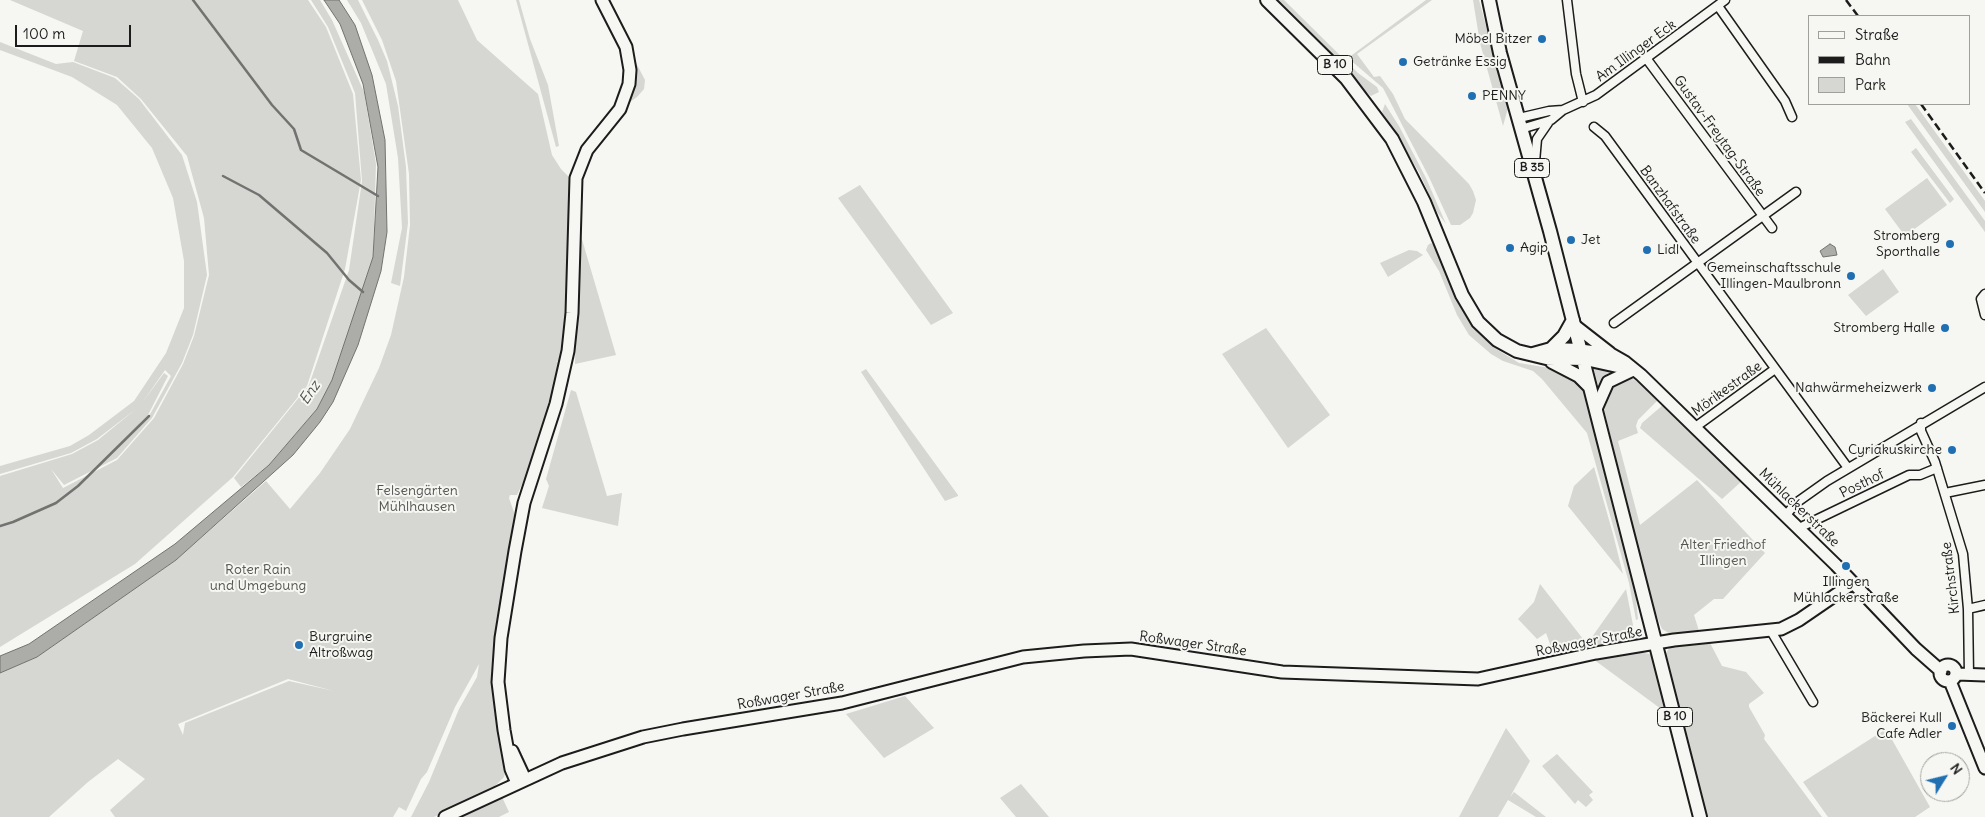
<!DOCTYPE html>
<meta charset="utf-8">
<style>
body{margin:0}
#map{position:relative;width:1985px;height:817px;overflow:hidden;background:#f6f6f2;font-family:Delius,sans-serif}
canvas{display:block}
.legend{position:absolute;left:1808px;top:15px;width:162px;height:90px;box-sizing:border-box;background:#f6f6f2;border:1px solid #9f9f9c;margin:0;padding:6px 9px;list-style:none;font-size:15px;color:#1c1c1c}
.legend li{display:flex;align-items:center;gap:10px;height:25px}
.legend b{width:25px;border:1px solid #9f9f9c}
.north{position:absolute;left:1920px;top:752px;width:50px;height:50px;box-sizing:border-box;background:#f6f6f2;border:1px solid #9f9f9c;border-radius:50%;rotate:54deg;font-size:14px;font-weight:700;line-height:20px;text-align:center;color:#1c1c1c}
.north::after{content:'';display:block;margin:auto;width:18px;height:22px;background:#1f6fb2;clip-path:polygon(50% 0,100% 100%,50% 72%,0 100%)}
.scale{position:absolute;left:15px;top:25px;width:116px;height:22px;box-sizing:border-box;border:2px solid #1c1c1c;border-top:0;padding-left:6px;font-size:15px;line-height:18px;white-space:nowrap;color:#1c1c1c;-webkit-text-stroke:4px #f6f6f2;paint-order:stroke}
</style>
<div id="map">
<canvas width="1985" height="817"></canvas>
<ul class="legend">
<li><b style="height:6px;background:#f6f6f2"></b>Straße</li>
<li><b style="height:6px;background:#1c1c1c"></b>Bahn</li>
<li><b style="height:14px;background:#d6d6d2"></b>Park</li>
</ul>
<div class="north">N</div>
<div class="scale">100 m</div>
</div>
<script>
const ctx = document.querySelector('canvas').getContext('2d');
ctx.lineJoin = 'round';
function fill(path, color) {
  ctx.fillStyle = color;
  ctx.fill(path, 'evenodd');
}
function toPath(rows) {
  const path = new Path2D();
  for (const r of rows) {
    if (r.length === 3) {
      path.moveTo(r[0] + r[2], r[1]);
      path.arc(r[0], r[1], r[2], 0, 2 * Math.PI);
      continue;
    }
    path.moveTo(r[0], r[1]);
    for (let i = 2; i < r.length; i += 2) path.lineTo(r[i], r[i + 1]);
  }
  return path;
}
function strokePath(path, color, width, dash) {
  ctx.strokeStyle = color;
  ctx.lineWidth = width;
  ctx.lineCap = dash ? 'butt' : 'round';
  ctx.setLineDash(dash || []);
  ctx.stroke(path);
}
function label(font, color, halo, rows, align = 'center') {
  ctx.font = font + ' Delius,sans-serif';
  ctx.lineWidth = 4;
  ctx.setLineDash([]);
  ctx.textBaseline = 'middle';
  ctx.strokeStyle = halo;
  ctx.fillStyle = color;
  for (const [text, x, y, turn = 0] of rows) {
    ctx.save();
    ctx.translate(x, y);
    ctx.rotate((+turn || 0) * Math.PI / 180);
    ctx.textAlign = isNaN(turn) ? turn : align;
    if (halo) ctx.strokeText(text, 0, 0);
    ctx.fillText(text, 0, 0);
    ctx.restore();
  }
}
fill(toPath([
 [10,0,308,0,326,27,353,94,361,180,345,269,307,386,233,477,135,564,0,647,0,476,72,454,98,440,136,409,97,439,71,453,0,474,0,466,70,446,89,435,134,401,166,353,184,308,184,261,173,198,152,148,117,105,72,77,0,50,0,42,56,64,73,62,115,78,139,99,182,155,197,202,207,275,193,335,182,363,152,418,117,458,64,485,51,469,63,488,117,460,154,418,183,364,194,336,209,275,204,218,187,156,141,99,117,77,74,61,83,31],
 [165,370,171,376,149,416,116,447,148,415,168,376,164,373,142,403],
 [311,0,320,0,332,20,364,92,376,164,373,257,332,380,317,409,269,465,241,487,234,478,309,385,349,270,362,181,355,93,328,27],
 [347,0,358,0,378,40,387,61,398,106,406,167,408,223,400,286,391,283,402,228,398,158,386,84,361,23],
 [362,0,458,0,477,40,538,94,552,155,561,169,571,179,565,325,561,361,556,361,561,363,548,412,527,474,517,495,510,495,509,498,515,515,496,626,492,676,495,715,504,755,506,770,504,777,493,788,434,817,411,817,429,782,459,709,477,677,479,664,455,707,427,772,421,779,406,811,399,807,393,817,115,817,110,810,145,779,118,759,88,782,49,817,0,817,0,673,37,657,176,560,266,481,290,509,320,473,350,429,379,368,391,335,404,277,410,225,409,174,396,81,382,40],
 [288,679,334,691,289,681,185,723,183,735,178,724],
 [516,0,519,0,530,39,548,85,559,146,556,147],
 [1275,0,1284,0,1358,73,1377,87,1379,92,1371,96,1365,91],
 [1426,0,1432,0,1357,54,1374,77,1380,76,1393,94,1405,119,1469,184,1473,191,1476,200,1473,213,1470,218,1460,225,1451,225,1429,177,1383,88,1348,58],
 [1473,0,1479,0,1508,108,1503,126,1480,43],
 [633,57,645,80,644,89,637,97,620,109],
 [1385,104,1399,126,1426,178,1446,224,1437,212,1419,172,1382,112],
 [1907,104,1915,104,1985,201,1985,212],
 [1911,119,1985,221,1985,232,1905,122],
 [1916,148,1954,199,1950,203,1911,152],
 [1927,178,1947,205,1905,236,1885,209],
 [860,185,953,313,931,325,838,198],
 [578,235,581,236,616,355,575,364],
 [1431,243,1436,247,1464,313,1471,325,1493,347,1519,363,1562,370,1581,384,1634,580,1638,619,1636,620,1629,583,1587,433,1542,379,1533,371,1503,361,1491,354,1469,335,1457,315,1439,271,1426,250,1428,245],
 [1409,250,1417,251,1423,255,1388,277,1380,263],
 [1883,269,1899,292,1866,316,1848,295],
 [1266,328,1330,415,1288,448,1222,354],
 [1593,366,1618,371,1599,389],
 [866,369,958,495,958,496,945,501,861,372],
 [1629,377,1645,386,1660,398,1638,420,1636,426,1638,433,1618,441,1640,525,1697,480,1765,553,1723,599,1714,599,1694,615,1699,631,1678,636,1672,635,1662,629,1651,602,1604,409,1604,398,1608,388],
 [571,390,576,392,607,496,622,493,618,526,542,508,549,486,546,479],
 [1664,404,1742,481,1722,499,1640,428,1642,423],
 [1594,467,1613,534,1623,574,1568,506,1574,486],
 [1540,584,1587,644,1626,589,1633,625,1630,644,1556,660,1546,633,1537,639,1518,619,1534,602],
 [1709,641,1722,666,1746,672,1764,693,1749,704,1749,707,1765,735,1764,739,1822,817,1706,817,1665,655,1671,645],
 [1632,651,1650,654,1653,658,1668,714,1593,659],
 [905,696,934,728,884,758,846,714],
 [1506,728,1530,761,1510,797,1514,792,1546,817,1536,817,1508,800,1498,817,1459,817],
 [1886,729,1930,807,1915,817,1828,817,1803,782],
 [1557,754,1593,792,1589,795,1593,800,1586,807,1578,800,1575,804,1542,766],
 [1021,784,1049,817,1016,817,1000,798],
 [502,797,509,812,499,817,462,817]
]), '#d6d6d2');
const water = toPath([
 [324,0,339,0,355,25,372,75,385,140,387,232,381,271,358,345,333,402,320,422,293,455,176,560,37,657,0,673,0,656,29,644,175,544,269,465,317,409,332,380,373,257,378,167,363,84,340,24,324,0],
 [1830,244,1835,247,1837,255,1823,257,1820,251,1830,244]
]);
fill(water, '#acaca9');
strokePath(water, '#727271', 1);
strokePath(toPath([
 [193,0,272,105,294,129,301,150,378,196],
 [223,176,259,195,327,253,349,280,363,292],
 [0,526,13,522,56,503,78,486,149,416]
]), '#727271', 2.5);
const street = toPath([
 [1567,0,1576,74,1583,102],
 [1718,6,1785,101,1792,117],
 [1646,58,1772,228],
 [1519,118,1549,111,1563,110],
 [1594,127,1605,136,1848,468],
 [1521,129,1551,120,1563,110,1596,95,1725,0],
 [1535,162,1537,139,1548,123],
 [1985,294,1981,299,1985,315],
 [1614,323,1796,192],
 [1921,423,1921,431,1935,462,1963,554,1968,609,1969,675],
 [1694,428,1775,369],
 [1945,493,1985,485],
 [1786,515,1796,503,1827,481,1985,387],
 [1799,528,1909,475,1920,475,1937,468],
 [1968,609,1985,605],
 [1771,631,1813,702]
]);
const secondary = toPath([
 [1574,325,1610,353],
 [1580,350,1611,354,1625,362,1641,375,1836,565,1916,649,1941,671],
 [1583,359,1633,370],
 [1596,409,1608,382,1633,370],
 [1948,673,8],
 [1957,674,1985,675],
 [1950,681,1985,768],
 [512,751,525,779],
 [517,783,511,769,504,730,498,682,501,638,515,551,524,503,556,404,568,351,572,313,576,178,587,150,620,109,629,84,630,70,626,47,602,0],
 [445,817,562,763,643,737,683,729,842,703,1023,657,1084,651,1131,649,1282,672,1478,679,1596,653,1674,640,1781,629,1799,620,1853,583]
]);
const primary = toPath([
 [1267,0,1346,78,1392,139,1424,202,1462,295,1478,322,1497,340,1517,351,1546,358,1583,359],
 [1489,0,1500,53,1550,231,1700,817],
 [1551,349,1564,336,1573,320],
 [1533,354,1551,349,1580,350],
 [1552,362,1579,376,1589,386]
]);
strokePath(street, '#1c1c1c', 11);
strokePath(secondary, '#1c1c1c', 15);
strokePath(primary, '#1c1c1c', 16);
strokePath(street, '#f6f6f2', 8);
strokePath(secondary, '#f6f6f2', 11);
strokePath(primary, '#f6f6f2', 12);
strokePath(toPath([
 [1846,0,1858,16],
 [1921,104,1985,193]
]), '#1c1c1c', 2.5, [8, 4]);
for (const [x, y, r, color] of [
 [1542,39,5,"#1f6fb2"],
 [1403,62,5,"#1f6fb2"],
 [1472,96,5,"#1f6fb2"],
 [1571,240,5,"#1f6fb2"],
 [1950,244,5,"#1f6fb2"],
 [1510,248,5,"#1f6fb2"],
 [1647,250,5,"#1f6fb2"],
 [1851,276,5,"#1f6fb2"],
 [1945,328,5,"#1f6fb2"],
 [1932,388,5,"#1f6fb2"],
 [1952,450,5,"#1f6fb2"],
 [1846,566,5,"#1f6fb2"],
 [299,645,5,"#1f6fb2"],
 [1952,726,5,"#1f6fb2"]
]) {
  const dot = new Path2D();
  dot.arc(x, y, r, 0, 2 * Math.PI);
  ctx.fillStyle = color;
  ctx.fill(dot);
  strokePath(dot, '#f6f6f2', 2);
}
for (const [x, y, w] of [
 [1335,65,35],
 [1532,168,35],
 [1675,717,35]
]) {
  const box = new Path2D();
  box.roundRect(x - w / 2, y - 9.5, w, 19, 4);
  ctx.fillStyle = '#f6f6f2';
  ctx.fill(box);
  strokePath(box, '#1c1c1c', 1);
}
label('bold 12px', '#1c1c1c', null, [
 ["B 10",1335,65],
 ["B 35",1532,168],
 ["B 10",1675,717]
]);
label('14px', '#1c1c1c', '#f6f6f2', [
 ["Möbel Bitzer",1532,39],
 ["Getränke Essig",1413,62,"left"],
 ["PENNY",1482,96,"left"],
 ["Stromberg",1940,236],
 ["Sporthalle",1940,252],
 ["Jet",1581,240,"left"],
 ["Agip",1520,248,"left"],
 ["Lidl",1657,250,"left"],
 ["Gemeinschaftsschule",1841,268],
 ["Illingen-Maulbronn",1841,284],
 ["Stromberg Halle",1935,328],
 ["Nahwärmeheizwerk",1922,388],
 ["Cyriakuskirche",1942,450],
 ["Illingen",1846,582,"center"],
 ["Mühlackerstraße",1846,598,"center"],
 ["Burgruine",309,637,"left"],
 ["Altroßwag",309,653,"left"],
 ["Bäckerei Kull",1942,718],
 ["Cafe Adler",1942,734]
], 'right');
label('14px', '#1c1c1c', '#f6f6f2', [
 ["Am Illinger Eck",1636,51,-36],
 ["Gustav-Freytag-Straße",1719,136,54],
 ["Banzhafstraße",1670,205,54],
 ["Mörikestraße",1727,389,-36],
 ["Posthof",1862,484,-26],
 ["Mühlackerstraße",1799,508,44],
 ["Kirchstraße",1951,578,-97],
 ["Roßwager Straße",1589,642,-11],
 ["Roßwager Straße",1193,644,8],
 ["Roßwager Straße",791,696,-10]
]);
label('14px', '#545453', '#f6f6f2', [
 ["Felsengärten",417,491],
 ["Mühlhausen",417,507],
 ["Alter Friedhof",1723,545],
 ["Illingen",1723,561],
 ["Roter Rain",258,570],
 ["und Umgebung",258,586]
]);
label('italic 15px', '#565654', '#f6f6f2', [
 ["Enz",310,393,-56]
]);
</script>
